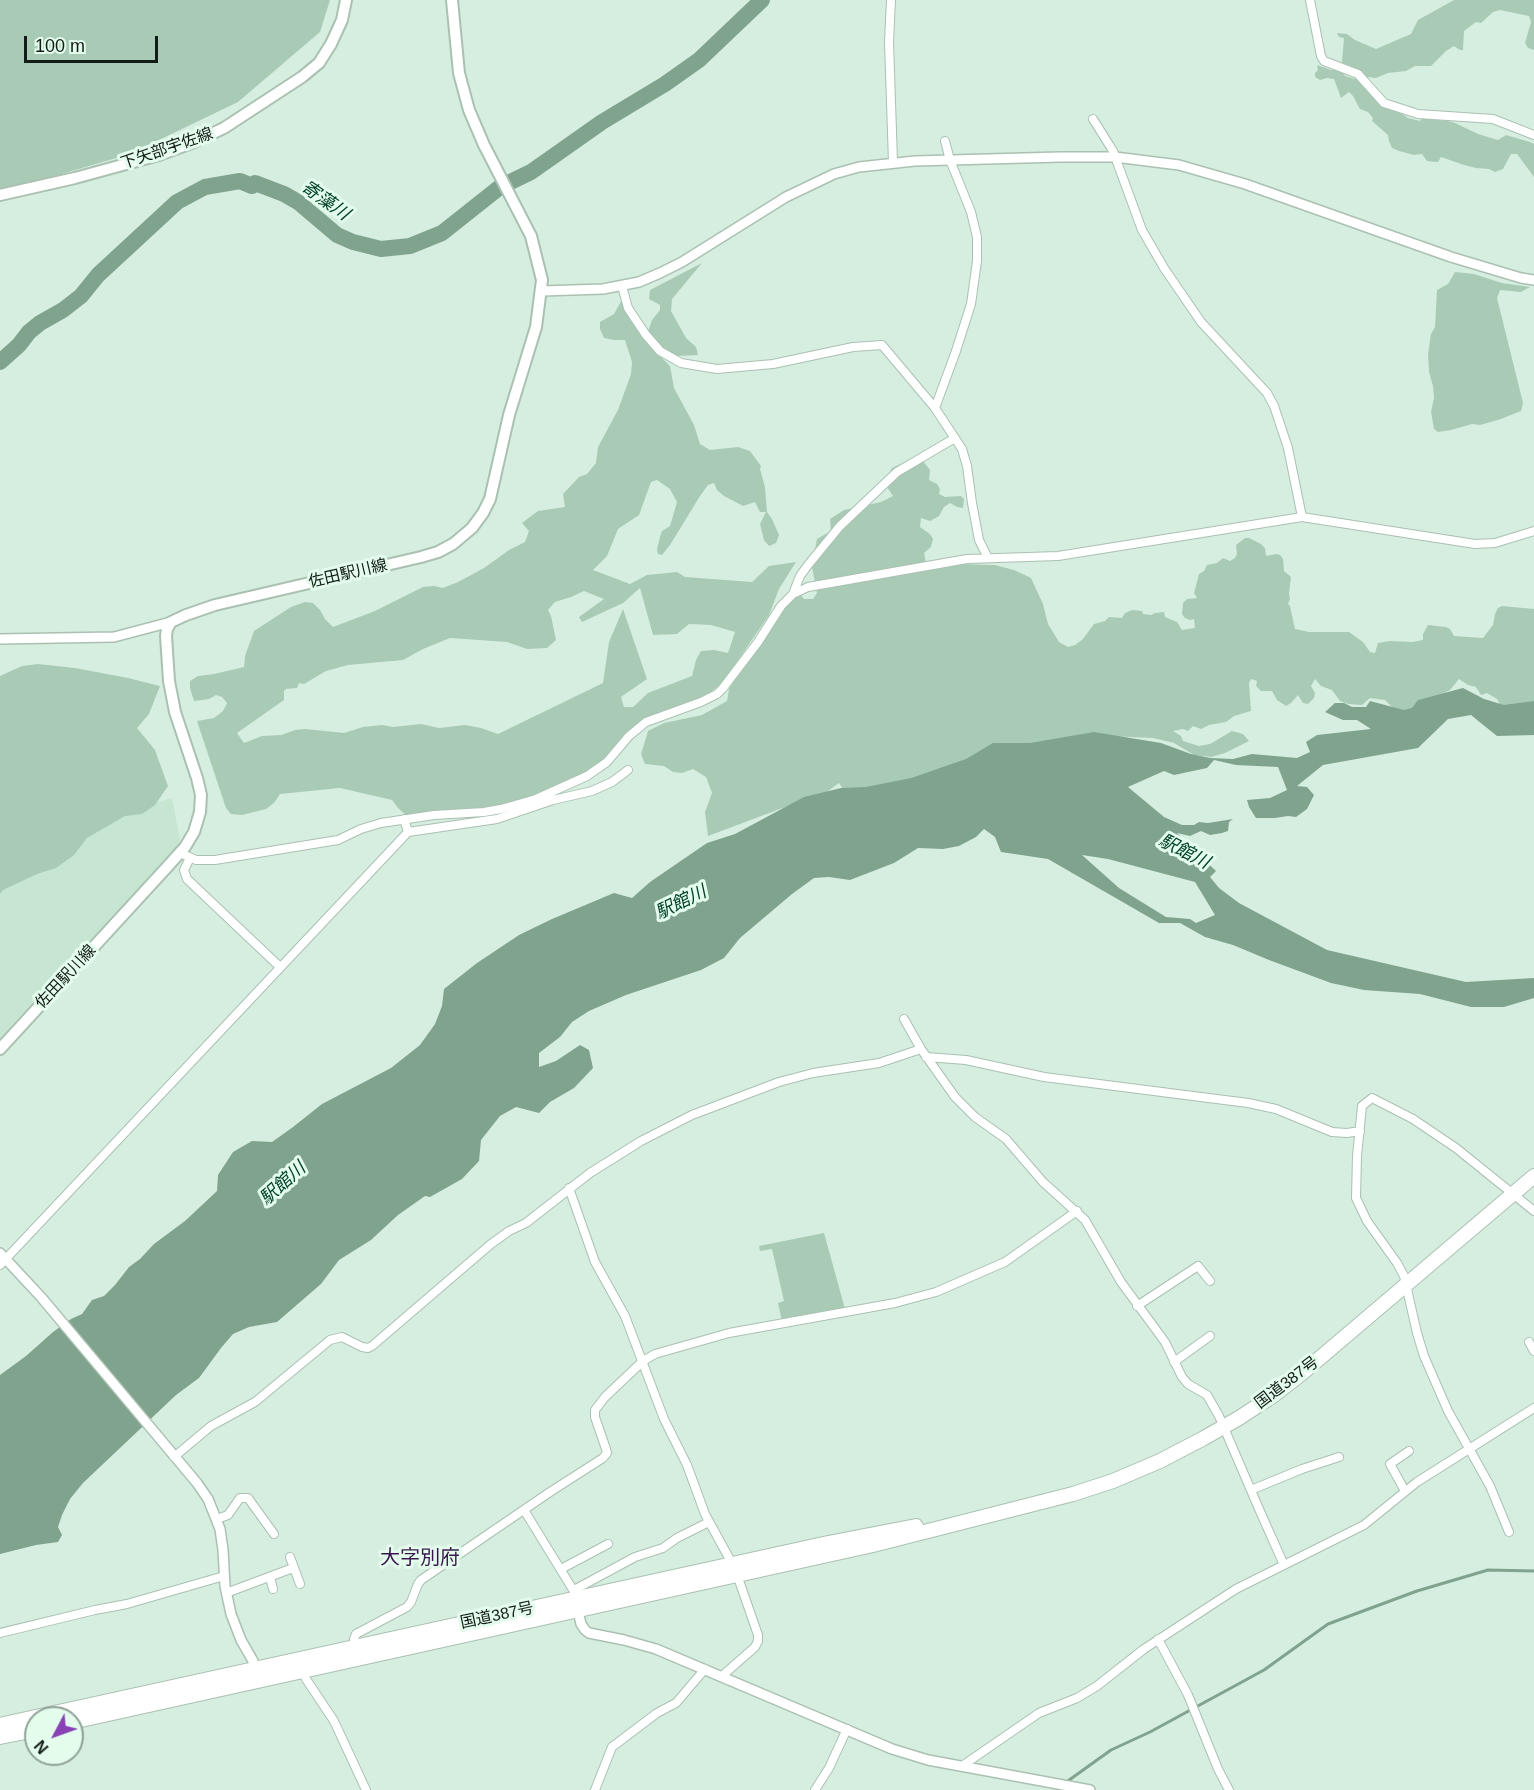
<!DOCTYPE html>
<meta charset="utf-8">
<style>
body{margin:0}
#map{position:relative;width:1534px;height:1790px;overflow:hidden;background:#d6eedf;font-family:Arial,sans-serif}
canvas{display:block}
.north{position:absolute;left:24px;top:1706px;width:60px;height:60px;box-sizing:border-box;background:#e3fcec;border:2px solid #90a297;border-radius:50%;rotate:229deg;font-size:16px;font-weight:700;line-height:24px;text-align:center;color:#141c17}
.north::after{content:'';display:block;margin:auto;width:21px;height:27px;background:#8942b5;clip-path:polygon(50% 0,100% 100%,50% 72%,0 100%)}
.scale{position:absolute;left:24px;top:36px;width:134px;height:27px;box-sizing:border-box;border:3px solid #141c17;border-top:0;padding-left:8px;font-size:18px;line-height:21px;white-space:nowrap;color:#141c17;-webkit-text-stroke:4px #e3fcec;paint-order:stroke}
</style>
<div id="map">
<canvas width="1534" height="1790"></canvas>
<div class="north">N</div>
<div class="scale">100 m</div>
</div>
<script>
const ctx = document.querySelector('canvas').getContext('2d');
ctx.lineJoin = 'round';
function fill(path, color) {
  ctx.fillStyle = color;
  ctx.fill(path, 'evenodd');
}
function toPath(rows) {
  const path = new Path2D();
  for (const r of rows) {
    path.moveTo(r[0], r[1]);
    for (let i = 2; i < r.length; i += 2) path.lineTo(r[i], r[i + 1]);
  }
  return path;
}
function strokePath(path, color, width, dash) {
  ctx.strokeStyle = color;
  ctx.lineWidth = width;
  ctx.lineCap = dash ? 'butt' : 'round';
  ctx.setLineDash(dash || []);
  ctx.stroke(path);
}
function label(font, color, halo, rows, align = 'center') {
  ctx.font = font + ' Arial,"Noto Sans JP",sans-serif';
  ctx.lineWidth = 6;
  ctx.setLineDash([]);
  ctx.textBaseline = 'middle';
  ctx.strokeStyle = halo;
  ctx.fillStyle = color;
  for (const [text, x, y, turn = 0] of rows) {
    ctx.save();
    ctx.translate(x, y);
    ctx.rotate((+turn || 0) * Math.PI / 180);
    ctx.textAlign = isNaN(turn) ? turn : align;
    if (halo) ctx.strokeText(text, 0, 0);
    ctx.fillText(text, 0, 0);
    ctx.restore();
  }
}
fill(toPath([
 [172,798,180,840,176,850,0,1041,0,888,108,816]
]), '#c6e6d2');
fill(toPath([
 [0,0,330,0,320,32,238,102,130,154,0,192],
 [1454,0,1534,0,1534,50,1528,48,1525,43,1531,22,1529,16,1500,10,1493,12,1481,23,1476,22,1464,31,1463,50,1460,50,1454,46,1446,51,1431,66,1415,66,1406,71,1388,73,1376,78,1359,76,1347,73,1342,62,1344,38,1339,37,1337,33,1347,34,1355,40,1376,49,1411,34,1418,20],
 [1317,65,1331,70,1334,70,1336,68,1339,69,1345,76,1355,79,1363,78,1398,111,1408,118,1420,121,1426,114,1434,114,1442,121,1445,120,1455,123,1478,134,1498,140,1506,135,1530,142,1534,144,1534,177,1517,154,1511,154,1503,169,1495,172,1489,169,1476,168,1464,165,1441,157,1438,162,1435,162,1427,161,1422,154,1414,155,1399,151,1392,148,1389,141,1388,135,1372,121,1373,118,1368,112,1360,109,1353,96,1349,92,1341,98,1334,79,1327,78,1320,80,1315,77,1315,73,1318,70],
 [702,263,672,299,671,311,686,338,696,347,698,355,678,356,653,349,670,366,674,388,694,425,700,444,710,450,738,447,750,451,761,466,760,469,765,487,767,512,772,519,779,535,776,543,769,546,764,540,760,524,766,512,760,512,755,502,743,506,724,496,717,490,714,483,708,485,700,496,670,545,662,555,658,554,657,549,660,537,662,531,670,526,677,502,670,489,657,480,651,482,639,515,618,529,607,556,593,570,630,584,647,575,677,572,685,577,752,582,769,566,796,562,779,589,769,615,723,682,707,695,646,718,611,755,579,779,551,791,494,809,407,816,398,808,392,800,340,788,280,794,274,803,266,809,242,815,231,814,226,808,197,721,214,718,223,711,227,703,222,697,216,695,209,699,194,701,190,688,190,681,198,676,214,674,244,667,245,656,254,631,291,607,305,602,313,603,320,610,325,619,333,627,375,611,423,587,434,586,443,588,458,582,484,568,509,550,525,542,529,531,522,523,538,511,565,507,563,494,579,477,587,474,596,463,598,447,618,410,631,374,632,362,625,340,614,340,604,338,600,329,600,322,614,314,623,298,646,338,652,320,660,310,660,305,649,299,650,290],
 [640,588,653,635,677,634,689,624,711,625,735,632,728,653,714,650,701,651,696,660,692,676,648,693,633,707,624,707,621,697,647,679,623,609,609,642,603,683,498,734,481,728,465,725,439,728,421,724,393,727,382,725,363,727,344,733,305,729,295,730,281,735,262,736,244,743,237,733,284,700,284,691,286,689,297,688,299,683,304,684,326,671,348,665,403,660,423,649,450,638,507,642,527,649,547,648,556,640,551,616,548,610,555,602,571,597,584,591,604,599,579,617,582,622,623,603],
 [1455,272,1474,274,1502,283,1530,287,1521,292,1500,290,1497,298,1523,403,1521,411,1501,419,1480,425,1472,424,1451,430,1438,432,1434,429,1431,412,1434,398,1433,386,1429,372,1428,354,1431,334,1435,327,1437,290,1448,284],
 [923,461,930,470,929,480,937,484,940,489,939,494,945,497,961,496,964,499,963,508,957,507,950,503,944,507,939,516,930,521,921,518,920,527,930,534,933,539,931,547,924,553,927,567,957,564,995,565,1014,570,1031,578,1043,604,1048,624,1059,642,1068,647,1075,645,1083,639,1094,624,1105,621,1109,617,1122,618,1125,613,1132,610,1142,611,1143,614,1151,615,1155,613,1164,612,1165,617,1177,622,1182,630,1195,628,1194,619,1190,620,1185,618,1182,614,1183,603,1187,599,1197,598,1194,593,1199,574,1204,571,1207,565,1217,563,1223,558,1230,561,1235,558,1237,554,1236,545,1245,538,1249,538,1261,544,1265,548,1266,556,1276,554,1280,555,1283,559,1284,571,1291,577,1289,594,1290,599,1288,604,1290,606,1295,629,1309,632,1349,632,1363,642,1370,652,1375,653,1378,643,1390,641,1412,642,1423,640,1423,634,1428,625,1446,627,1450,629,1454,636,1483,638,1493,625,1495,614,1498,608,1502,606,1534,609,1534,710,1501,706,1497,699,1487,693,1481,695,1476,687,1468,685,1459,679,1450,690,1433,698,1417,712,1397,712,1385,700,1370,698,1362,705,1348,704,1340,701,1332,690,1321,686,1315,679,1311,686,1315,693,1314,698,1308,704,1303,703,1298,695,1291,703,1286,706,1277,700,1272,691,1261,691,1256,686,1257,681,1251,679,1249,683,1251,711,1234,716,1226,722,1209,725,1201,729,1193,726,1188,731,1183,729,1173,731,1181,736,1183,741,1199,746,1210,744,1232,731,1243,734,1249,741,1225,753,1211,757,1194,755,1174,743,1153,738,1109,736,959,767,938,769,893,784,847,795,839,783,821,796,796,803,708,836,705,812,712,793,706,777,693,769,682,773,673,772,664,766,645,764,641,754,648,731,664,723,702,715,727,701,729,689,750,654,793,595,800,594,804,599,813,599,817,593,812,567,814,555,817,539,831,531,830,519,844,510,881,502,893,496,887,487,886,479,892,468,905,462],
 [38,664,75,668,128,678,160,686,149,714,137,728,155,750,168,786,155,805,142,814,125,816,87,838,74,855,56,868,37,874,3,890,0,894,0,676,22,666],
 [824,1233,845,1309,782,1321,778,1303,784,1301,772,1249,760,1251,759,1246]
]), '#a9cbb6');
fill(toPath([
 [1463,688,1484,699,1504,705,1534,701,1534,735,1497,736,1471,715,1448,719,1418,748,1323,765,1297,786,1307,787,1314,795,1307,809,1296,817,1288,816,1275,818,1256,818,1249,807,1247,800,1270,798,1287,790,1278,767,1236,765,1214,760,1207,768,1174,775,1164,771,1128,787,1164,817,1182,825,1194,825,1199,822,1208,823,1233,819,1229,822,1228,831,1222,833,1210,835,1201,831,1190,836,1177,833,1216,871,1210,877,1219,888,1239,903,1327,950,1466,982,1534,978,1534,998,1504,1007,1471,1007,1420,994,1364,990,1331,983,1269,960,1233,945,1205,937,1180,923,1159,923,1048,859,1001,852,995,837,984,829,976,837,959,846,943,849,918,848,894,863,850,880,829,877,814,878,792,894,740,938,724,958,701,970,626,995,589,1011,572,1022,560,1037,539,1053,539,1067,556,1061,580,1045,589,1050,593,1068,574,1088,550,1102,539,1113,516,1107,500,1116,481,1140,479,1161,462,1179,430,1197,425,1196,398,1215,371,1240,339,1260,321,1284,277,1322,249,1327,233,1334,221,1348,199,1378,176,1395,83,1483,70,1499,62,1515,58,1527,62,1535,58,1542,36,1545,0,1554,0,1375,26,1356,53,1332,71,1319,82,1314,92,1300,104,1296,115,1285,129,1267,140,1259,154,1244,185,1221,217,1191,218,1175,233,1152,252,1141,272,1142,293,1127,322,1104,391,1068,420,1045,435,1024,442,1006,444,989,477,963,519,935,552,919,614,893,632,898,650,882,707,843,735,834,804,797,841,788,866,787,911,778,966,759,993,743,1030,743,1094,732,1161,743,1191,754,1210,758,1233,759,1252,754,1297,758,1310,752,1306,742,1317,735,1371,729,1357,720,1343,720,1325,712,1335,703,1344,703,1352,707,1366,707,1370,701,1404,710,1412,708,1418,700],
 [1082,855,1108,859,1195,882,1215,915,1196,923,1190,919,1166,917,1119,888]
]), '#80a38e');
strokePath(toPath([
 [1065,1783,1111,1750,1150,1732,1264,1670,1328,1624,1417,1591,1488,1570,1534,1571]
]), '#80a38e', 3);
strokePath(toPath([
 [0,362,19,345,29,332,40,323,63,310,81,296,98,275,177,202,205,187,240,181,252,186,255,183,284,194,298,202,337,235,353,242,381,249,410,246,442,233,500,187,531,172,602,122,665,84,699,60,762,0]
]), '#80a38e', 16);
const minor = toPath([
 [891,0,889,42,893,162],
 [1310,0,1321,56,1324,61,1358,74,1384,103,1418,114,1493,119,1534,135],
 [1093,119,1113,151,1142,230,1164,268,1201,322,1267,393,1274,406,1288,448,1302,517],
 [622,286,628,308,646,335,660,351,681,363,717,369,773,364,853,347,882,345,935,408,962,449,967,466,972,503,979,540,988,558],
 [935,408,956,351,971,304,977,261,977,237,971,212,950,160,945,141],
 [793,594,808,587,967,559,1058,556,1302,517,1475,544,1495,543,1534,531],
 [404,819,408,832,497,819,553,800,592,791,612,782,628,770],
 [180,853,196,860,215,860,338,840,361,829,381,823,434,815,484,812,501,809,536,799,587,776,607,762,629,736,646,722,701,702,717,694,723,688,758,642,781,606,793,594,800,576,808,565,840,526,897,472,955,438],
 [190,858,184,870,187,879,280,967],
 [904,1019,921,1049,955,1097,975,1117,1006,1139,1043,1182,1085,1220,1121,1282,1165,1342,1182,1377,1188,1384,1207,1395,1219,1416,1259,1509,1284,1565],
 [926,1057,966,1060,1044,1077,1248,1103,1276,1109,1332,1132,1347,1133,1360,1131],
 [569,1188,595,1262,625,1316,664,1419,687,1465,705,1514,735,1569,758,1635,758,1641,755,1647,722,1676],
 [0,1265,408,832],
 [1137,1306,1198,1266,1210,1281],
 [1529,1342,1534,1351],
 [1174,1362,1210,1336],
 [174,1457,211,1426,255,1402,330,1340,342,1337,362,1347,368,1348,372,1346,491,1244,509,1231,526,1223,590,1173,641,1141,692,1115,779,1082,813,1073,879,1063,921,1049],
 [1251,1490,1302,1469,1339,1457],
 [1405,1491,1390,1464,1409,1451],
 [524,1510,575,1593],
 [217,1519,228,1515,240,1498,248,1498,274,1534],
 [1509,1532,1490,1486,1448,1411,1424,1356,1417,1333,1404,1276,1397,1263,1367,1221,1356,1198,1357,1156,1362,1106,1372,1098,1413,1119,1456,1148,1534,1211],
 [290,1557,300,1584],
 [561,1569,608,1544],
 [270,1577,273,1589],
 [574,1590,635,1557,663,1548,677,1538,709,1522],
 [226,1593,293,1568],
 [0,1633,95,1610,127,1604,224,1576],
 [1158,1639,1188,1695,1218,1769,1229,1790],
 [356,1647,354,1639,356,1634,407,1607,411,1602,418,1584,421,1580,550,1492,603,1458,607,1453,606,1449,595,1417,595,1410,605,1397,643,1361,655,1354,729,1333,895,1303,936,1292,1005,1262,1077,1211],
 [303,1671,306,1679,334,1721,366,1790],
 [962,1766,1039,1713,1077,1698,1097,1686,1144,1649,1236,1589,1364,1525,1417,1482,1534,1408],
 [595,1790,612,1747,657,1713,676,1703,705,1669],
 [815,1790,829,1768,847,1729]
]);
const tertiary = toPath([
 [542,291,603,289,639,282,660,273,682,262,786,197,834,174,859,167,915,161,1060,157,1115,157,1179,165,1245,184,1451,257,1521,278,1534,280],
 [0,639,114,637,171,622],
 [0,1253,41,1297,197,1483,208,1499,220,1529,223,1550,225,1586,231,1614,241,1640,253,1661,256,1673],
 [577,1606,581,1624,585,1630,589,1633,624,1640,656,1649,892,1749,928,1760,1090,1790]
]);
const secondary = toPath([
 [0,195,75,178,159,155,192,143,224,128,302,77,319,63,331,44,342,20,346,0],
 [0,1049,168,866,185,847,194,832,200,812,201,795,197,778,175,712,169,681,166,636,167,629,171,622,186,615,215,605,421,557,438,552,453,544,472,528,483,513,490,499,509,415,536,327,542,280,531,236,484,145,469,110,459,73,452,0]
]);
const trunk = toPath([
 [72,1722,873,1545,1073,1494,1113,1481,1160,1461,1204,1438,1239,1418,1274,1395,1301,1374,1534,1176],
 [0,1725,828,1543,916,1526],
 [0,1737,36,1730]
]);
strokePath(minor, '#aac1b2', 10);
strokePath(tertiary, '#aac1b2', 12);
strokePath(secondary, '#aac1b2', 14);
strokePath(trunk, '#aac1b2', 16);
strokePath(minor, '#fff', 8);
strokePath(tertiary, '#fff', 9);
strokePath(secondary, '#fff', 10);
strokePath(trunk, '#fff', 14);
label('16px', '#141c17', '#e3fcec', [
 ["下矢部宇佐線",167,149,-19],
 ["佐田駅川線",348,574,-13],
 ["佐田駅川線",66,977,-47],
 ["国道387号",1287,1383,-37],
 ["国道387号",497,1616,-12]
]);
label('italic 18px', '#004226', '#e3fcec', [
 ["寄藻川",325,201,35],
 ["駅館川",1184,852,27],
 ["駅館川",681,903,-26],
 ["駅館川",283,1184,-42]
]);
label('20px', '#39164e', '#e3fcec', [
 ["大字別府",420,1558]
]);
</script>
